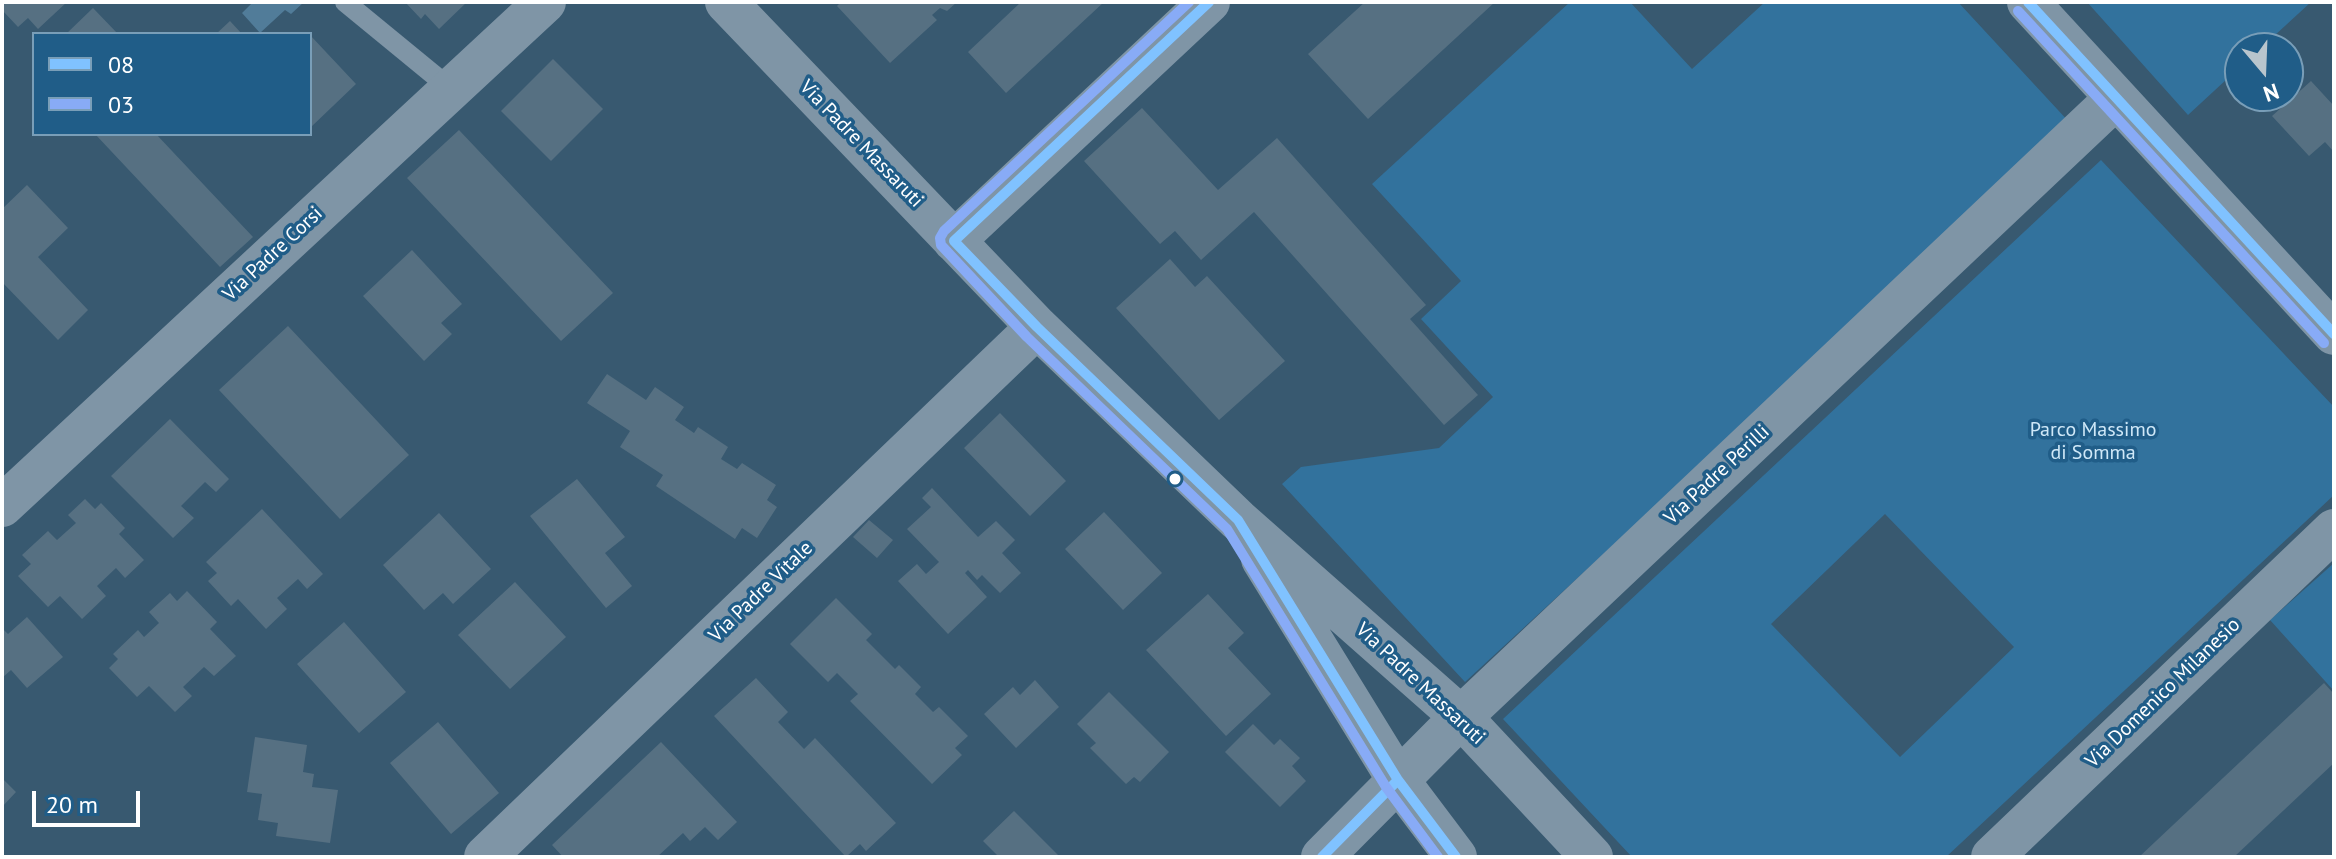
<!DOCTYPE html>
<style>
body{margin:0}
#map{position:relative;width:2336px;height:859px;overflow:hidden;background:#385970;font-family:"PT Sans",sans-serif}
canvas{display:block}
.frame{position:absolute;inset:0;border:4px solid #fff;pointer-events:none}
.legend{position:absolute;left:32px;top:32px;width:280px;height:104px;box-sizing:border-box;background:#205d88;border:2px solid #799eb8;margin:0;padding:10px 14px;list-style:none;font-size:24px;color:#fff}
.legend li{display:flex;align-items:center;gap:16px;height:40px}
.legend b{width:40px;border:2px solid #799eb8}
.north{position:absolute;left:2224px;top:32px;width:80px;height:80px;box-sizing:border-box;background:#205d88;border:2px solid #799eb8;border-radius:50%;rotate:161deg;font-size:22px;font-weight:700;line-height:32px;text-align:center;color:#fff}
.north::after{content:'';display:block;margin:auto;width:28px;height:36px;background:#b9c5cd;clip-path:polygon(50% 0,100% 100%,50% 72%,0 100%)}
.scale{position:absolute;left:32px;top:791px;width:108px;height:36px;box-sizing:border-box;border:4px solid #fff;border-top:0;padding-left:10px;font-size:24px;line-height:28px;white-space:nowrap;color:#fff;-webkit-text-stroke:6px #205d88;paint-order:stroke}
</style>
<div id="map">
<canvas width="2336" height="859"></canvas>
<div class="frame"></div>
<ul class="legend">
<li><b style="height:10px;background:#80c2ff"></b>08</li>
<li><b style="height:10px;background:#88abf6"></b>03</li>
</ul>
<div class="north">N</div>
<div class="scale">20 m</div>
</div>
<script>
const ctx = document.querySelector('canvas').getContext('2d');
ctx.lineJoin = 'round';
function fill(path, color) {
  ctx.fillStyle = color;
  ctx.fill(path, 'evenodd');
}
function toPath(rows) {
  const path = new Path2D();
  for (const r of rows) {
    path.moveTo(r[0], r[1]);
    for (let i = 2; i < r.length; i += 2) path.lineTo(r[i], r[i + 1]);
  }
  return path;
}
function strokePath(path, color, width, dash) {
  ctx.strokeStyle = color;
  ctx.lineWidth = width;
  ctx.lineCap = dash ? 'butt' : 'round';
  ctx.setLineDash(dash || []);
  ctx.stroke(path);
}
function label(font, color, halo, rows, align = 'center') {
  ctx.font = font + ' "PT Sans",sans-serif';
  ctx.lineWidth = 7;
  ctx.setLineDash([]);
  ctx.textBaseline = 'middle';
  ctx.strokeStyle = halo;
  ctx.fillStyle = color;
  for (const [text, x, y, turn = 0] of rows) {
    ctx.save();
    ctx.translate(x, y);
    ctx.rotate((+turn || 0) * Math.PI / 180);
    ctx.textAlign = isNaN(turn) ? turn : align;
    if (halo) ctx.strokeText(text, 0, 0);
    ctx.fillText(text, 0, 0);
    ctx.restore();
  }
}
fill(toPath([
 [1570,2,1630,2,1692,69,1765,2,1958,2,2070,123,1465,682,1282,484,1301,467,1439,448,1493,397,1421,319,1461,281,1372,184],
 [2087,2,2311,2,2261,48,2240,48,2240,67,2188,115],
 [2101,160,2334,407,2334,495,1946,857,1632,857,1503,719],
 [1885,514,2014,647,1900,757,1771,624],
 [2334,563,2334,691,2270,620]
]), '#32729d');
fill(toPath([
 [253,2,304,2,291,14,285,10,260,33,242,13]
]), '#517c99');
fill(toPath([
 [2,2,67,2,38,29,28,18,18,27,2,10],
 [405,2,467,2,439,29,425,14,421,19],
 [841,2,957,2,947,11,940,8,932,15,937,20,890,63,837,6],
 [1021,2,1104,2,1006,93,968,52],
 [1365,2,1495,2,1368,119,1308,54],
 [93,8,118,34,66,34],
 [230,21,242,34,216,34],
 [310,35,356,84,310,128],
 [553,59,603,109,551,161,501,111],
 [2311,81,2334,106,2334,152,2325,142,2309,156,2272,116],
 [1142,108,1218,190,1277,138,1426,305,1410,319,1478,395,1444,425,1254,212,1201,260,1175,231,1160,244,1084,161],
 [459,130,613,293,561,341,407,178],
 [95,134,156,134,253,237,220,267],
 [27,185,68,228,38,257,88,310,58,340,2,282,2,209],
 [412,250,462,304,441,323,452,334,424,361,363,296],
 [1170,259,1195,287,1207,276,1285,361,1219,420,1116,308],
 [288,326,409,455,340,519,219,390],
 [607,374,646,400,655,387,684,407,675,420,694,433,698,427,728,447,721,459,737,469,742,463,776,485,767,500,777,507,757,538,742,528,735,539,656,486,663,475,620,447,630,431,587,403],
 [1000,413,1066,481,1030,516,964,448],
 [170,419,229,479,216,492,205,482,181,506,194,518,173,538,111,476],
 [577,479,625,537,605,553,632,586,606,608,530,516],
 [932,488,978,537,996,521,1015,540,1002,553,1021,573,1000,593,982,575,977,580,968,570,965,573,987,597,948,634,898,581,917,564,926,574,939,562,907,529,931,507,922,498],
 [85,499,95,509,101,503,125,528,119,534,144,560,125,578,116,568,97,586,106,596,82,619,60,596,48,607,18,576,31,564,22,555,48,531,57,540,76,523,68,515],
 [262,509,323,574,307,589,298,579,277,598,287,609,266,629,238,599,231,606,208,581,217,573,206,562],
 [1104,512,1162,573,1123,610,1065,549],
 [439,513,491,569,453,604,443,593,424,610,383,565],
 [869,520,893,540,877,558,853,537],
 [515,582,566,637,510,689,458,635],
 [187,591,217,622,210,629,236,656,214,676,204,667,183,687,192,696,175,712,149,686,137,697,109,668,118,659,113,654,138,630,144,637,159,623,149,612,170,593,177,601],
 [1208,594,1244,633,1228,648,1271,694,1226,736,1146,650],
 [836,598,872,634,866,640,895,669,899,665,921,687,915,694,933,712,939,707,968,736,955,748,962,755,932,784,850,701,858,694,837,673,828,682,790,644],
 [27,617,63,657,27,688,11,670,2,678,2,628,8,634],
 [344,622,406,692,359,733,297,664],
 [756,678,788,712,778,722,804,749,815,738,896,823,866,851,860,844,846,857,714,716],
 [1035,680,1059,707,1016,748,984,714,1013,687,1020,695],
 [2324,683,2334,694,2334,763,2234,857,2139,857],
 [1109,692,1169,752,1140,782,1134,777,1126,784,1090,748,1096,743,1077,724],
 [438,722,499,793,451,834,390,763],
 [1253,724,1274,745,1280,739,1300,758,1292,766,1306,781,1280,807,1225,752],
 [255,737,307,745,303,772,314,774,312,787,338,790,330,843,276,836,278,823,258,820,262,794,247,792],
 [661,742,737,822,718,840,705,827,690,841,683,833,657,857,563,857,552,845],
 [2,778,16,792,2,807],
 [1014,811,1060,857,999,857,983,841]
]), '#567082');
strokePath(toPath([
 [345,2,451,89]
]), '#7f95a6', 20);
strokePath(toPath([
 [726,2,1037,327,1238,520,1461,717,1592,857],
 [2028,2,2334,334],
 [954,241,1209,2],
 [2,506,545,2],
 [1262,559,1398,780,1456,857],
 [485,857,1037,327],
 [1322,857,1461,717,2116,98],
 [1992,857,2334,530]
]), '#7f95a6', 42);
strokePath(toPath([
 [1209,2,954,241,1037,327,1238,520,1398,780,1456,857],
 [2028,2,2334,334],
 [1322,857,1398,780]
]), '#80c2ff', 10);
strokePath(toPath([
 [1189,2,944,231,940,238,941,245,1027,337,1227,529,1386,787,1438,857],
 [2018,11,2324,343]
]), '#88abf6', 10);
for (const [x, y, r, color] of [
 [1175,479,7,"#fff"]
]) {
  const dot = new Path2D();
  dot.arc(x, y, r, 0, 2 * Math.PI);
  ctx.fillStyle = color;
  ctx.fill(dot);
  strokePath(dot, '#205d88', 3);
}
label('20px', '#fff', '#205d88', [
 ["Via Padre Massaruti",861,144,46],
 ["Via Padre Corsi",273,254,-43],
 ["Via Padre Perilli",1717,475,-43],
 ["Via Padre Vitale",761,592,-44],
 ["Via Padre Massaruti",1420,684,43],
 ["Via Domenico Milanesio",2163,693,-44]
]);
label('20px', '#cfe8f8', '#205d88', [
 ["Parco Massimo",2093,430],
 ["di Somma",2093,453]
]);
</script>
